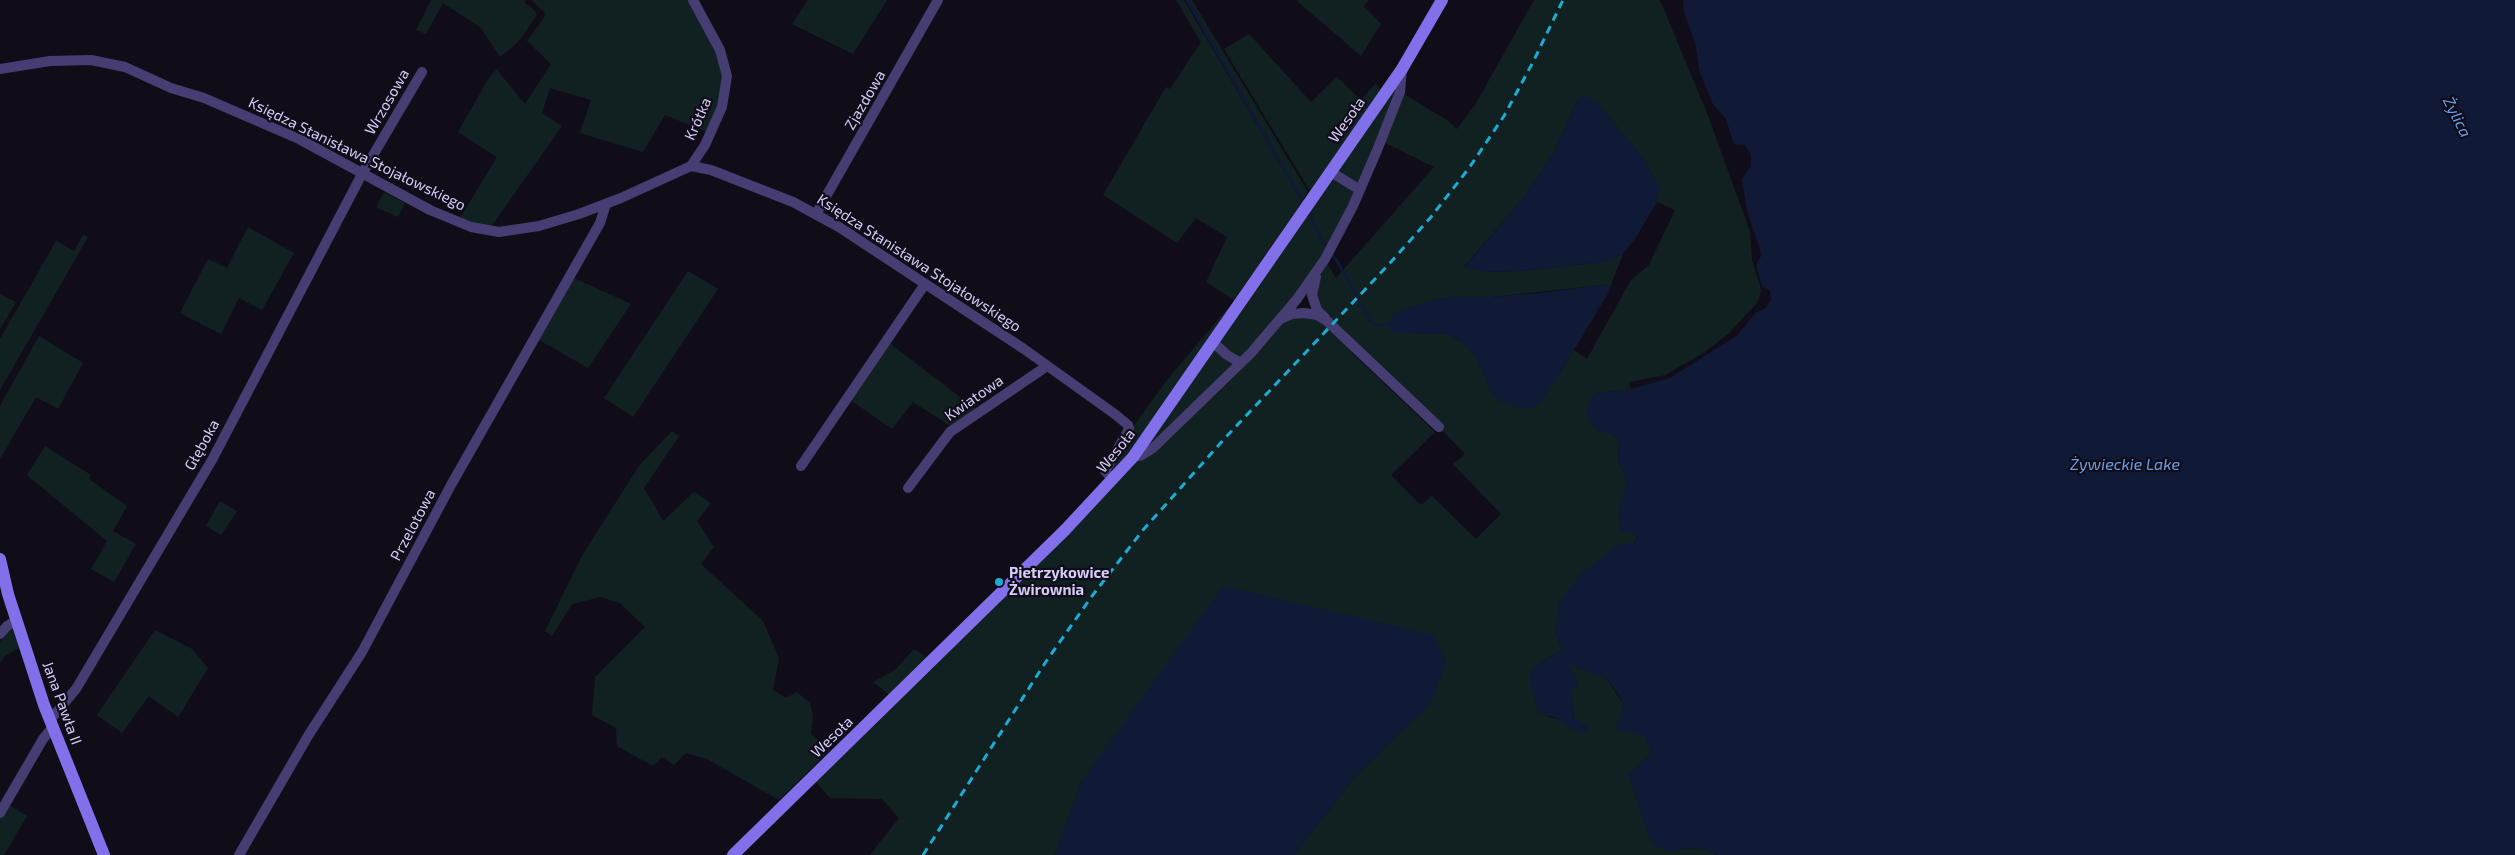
<!DOCTYPE html>
<meta charset="utf-8">
<style>
body{margin:0}
canvas{display:block;background:#100d19}
</style>
<canvas width="2515" height="855"></canvas>
<script>
const ctx = document.querySelector('canvas').getContext('2d');
ctx.lineJoin = 'round';
function fill(path, color) {
  ctx.fillStyle = color;
  ctx.fill(path, 'evenodd');
}
function toPath(rows) {
  const path = new Path2D();
  for (const r of rows) {
    path.moveTo(r[0], r[1]);
    for (let i = 2; i < r.length; i += 2) path.lineTo(r[i], r[i + 1]);
  }
  return path;
}
function strokePath(path, color, width, dash) {
  ctx.strokeStyle = color;
  ctx.lineWidth = width;
  ctx.lineCap = dash ? 'butt' : 'round';
  ctx.setLineDash(dash || []);
  ctx.stroke(path);
}
function label(font, color, halo, rows, align = 'center') {
  ctx.font = font + ' "Exo 2",sans-serif';
  ctx.lineWidth = 4.5;
  ctx.setLineDash([]);
  ctx.textBaseline = 'middle';
  ctx.strokeStyle = halo;
  ctx.fillStyle = color;
  for (const [text, x, y, turn = 0] of rows) {
    ctx.save();
    ctx.translate(x, y);
    ctx.rotate((+turn || 0) * Math.PI / 180);
    ctx.textAlign = isNaN(turn) ? turn : align;
    if (halo) ctx.strokeText(text, 0, 0);
    ctx.fillText(text, 0, 0);
    ctx.restore();
  }
}
fill(toPath([
 [431,0,525,0,524,2,535,11,537,15,518,42,500,57,481,28,443,3,426,34,416,30],
 [532,0,690,0,718,51,724,76,720,106,707,132,665,115,643,152,580,133,591,100,550,88,542,113,562,126,490,228,470,224,460,218,497,157,458,132,490,76,499,67,498,71,525,104,551,64,527,41,544,18,545,13],
 [808,0,887,0,853,54,792,24],
 [1176,0,1184,0,1302,202,1234,300,1206,282,1227,237,1196,218,1177,243,1103,195,1166,87,1170,89,1201,42],
 [1188,0,1192,0,1308,192,1303,199],
 [1296,0,1369,0,1364,6,1381,24,1361,56],
 [1534,0,1660,0,1709,118,1750,232,1752,260,1761,290,1758,302,1729,333,1705,352,1665,375,1629,382,1631,389,1595,393,1587,406,1588,421,1598,430,1614,435,1619,444,1618,460,1627,481,1619,511,1620,530,1638,535,1633,544,1555,632,1562,649,1534,667,1548,717,1559,719,1566,726,1582,724,1574,719,1567,660,1577,668,1606,678,1645,736,1652,753,1628,774,1652,844,1670,851,1690,848,1707,850,1717,855,1294,855,1357,774,1429,705,1082,780,1055,855,870,855,899,818,882,799,830,798,814,780,1113,480,1402,69,1400,92,1447,120,1457,129,1475,105],
 [1577,101,1599,105,1646,162,1659,188,1657,202,1675,210,1649,265,1631,280,1587,359,1574,350,1559,375,1485,374,1476,357,1464,343,1448,334,1411,333,1395,313,1429,301,1456,297,1491,297,1604,285,1610,287,1623,254,1603,262,1520,271,1490,272,1464,267,1524,197,1554,152],
 [1381,141,1434,167,1336,278,1325,260],
 [1313,283,1317,310,1280,320],
 [1353,347,1439,427,1465,454,1453,464,1501,514,1476,539,1432,496,1421,505,1391,475,1435,432,1352,353],
 [1249,34,1311,102,1337,77,1361,100,1376,83,1380,89,1380,92,1310,191,1224,49],
 [384,192,405,203,398,217,376,207],
 [248,227,294,253,262,310,239,298,221,334,180,313,208,259,227,268],
 [83,235,88,237,0,390,0,339,56,241,74,251],
 [688,271,718,289,633,417,604,398],
 [574,278,631,304,588,368,539,340],
 [0,294,16,302,0,329],
 [1228,308,1230,310,1155,416,1114,471,1111,471,1133,427,1167,380],
 [39,336,83,363,58,409,36,397,0,459,0,406],
 [888,342,977,410,952,427,913,402,892,429,849,399],
 [672,431,679,436,644,488,663,521,694,492,711,503,697,521,714,547,701,564,763,621,779,658,773,690,786,698,797,692,810,703,813,716,811,734,830,750,779,800,707,759,686,753,674,765,662,757,653,766,617,746,616,728,592,715,595,677,645,627,620,603,601,597,572,604,552,636,545,631,583,554,639,466],
 [45,446,91,475,89,479,127,506,113,531,136,544,114,582,91,569,107,541,27,475],
 [220,501,237,511,221,535,206,526],
 [12,626,22,646,5,656,0,663,0,642],
 [155,630,192,649,208,668,178,717,149,696,122,733,97,715],
 [914,649,927,658,890,695,873,682,895,670],
 [8,804,27,816,4,855,0,855,0,818]
]), '#112122');
fill(toPath([
 [1683,0,2515,0,2515,855,1717,855,1707,850,1690,848,1670,851,1652,845,1628,774,1652,753,1644,736,1615,729,1624,705,1616,691,1606,678,1577,668,1568,661,1578,684,1571,693,1574,719,1588,726,1587,731,1583,734,1566,726,1559,719,1538,712,1529,674,1534,667,1562,649,1555,632,1559,603,1580,574,1621,543,1633,544,1638,536,1620,531,1618,511,1627,481,1618,460,1619,444,1614,435,1598,430,1588,421,1586,406,1595,393,1631,389,1670,378,1738,335,1755,313,1766,308,1771,300,1770,290,1762,287,1757,268,1757,262,1762,255,1747,210,1742,179,1751,166,1751,155,1745,145,1734,144,1726,119,1713,104,1699,70,1696,46,1684,12],
 [1584,96,1599,105,1646,162,1659,188,1657,202,1635,239,1623,254,1603,262,1520,271,1493,272,1464,268,1524,197,1554,152,1577,101],
 [1604,285,1610,287,1607,295,1559,375,1539,404,1525,409,1503,403,1492,394,1476,357,1464,343,1448,334,1394,333,1387,324,1394,313,1429,301,1456,297,1491,297,1540,293],
 [1223,586,1433,635,1447,662,1429,705,1357,774,1294,855,1055,855,1082,780]
]), '#101935');
strokePath(toPath([
 [1187,0,1304,203],
 [1308,211,1322,240,1337,261,1371,322,1378,326,1387,324]
]), '#101935', 3);
strokePath(toPath([
 [0,69,50,61,91,60,125,67,171,88,204,98,299,139,430,210,471,227,499,232,539,226,579,214,621,198,691,166,711,170,793,202,839,227,1024,349,1116,415,1128,425,1129,429,1105,471,1113,480],
 [691,166,705,145,722,107,727,76,720,50,693,0],
 [1331,172,1360,190],
 [816,214,938,0],
 [1316,277,1312,295,1317,310,1325,318],
 [1283,318,1292,314,1304,313,1317,315,1327,321,1439,427],
 [1214,343,1227,355,1241,363],
 [1133,457,1142,455,1153,448,1251,353,1297,299,1325,259,1353,206,1378,148,1400,92,1402,69],
 [801,466,925,284],
 [908,488,950,432,1047,366],
 [0,634,7,626,17,620],
 [50,720,76,689,212,460,362,174,422,72],
 [0,813,43,739,53,727],
 [239,855,308,736,362,652,451,485,600,223,606,204]
]), '#463e72', 10);
strokePath(toPath([
 [0,559,8,594,44,705,104,855],
 [733,855,1065,530,1133,457,1402,69,1442,0]
]), '#8270eb', 12);
strokePath(toPath([
 [923,855,1045,663,1092,596,1143,530,1226,437,1390,263,1431,217,1469,168,1504,116,1533,62,1563,0]
]), '#1dabd3', 3, [8, 6]);
for (const [x, y, r, color] of [
 [999,582,5,"#1dabd3"]
]) {
  const dot = new Path2D();
  dot.arc(x, y, r, 0, 2 * Math.PI);
  ctx.fillStyle = color;
  ctx.fill(dot);
  strokePath(dot, '#100d19', 2);
}
label('15px', '#d6ccf8', '#100d19', [
 ["Zjazdowa",865,100,-60],
 ["Wrzosowa",387,102,-60],
 ["Krótka",698,119,-66],
 ["Wesoła",1347,120,-55],
 ["Księdza Stanisława Stojałowskiego",357,154,26],
 ["Księdza Stanisława Stojałowskiego",919,263,33],
 ["Kwiatowa",974,398,-35],
 ["Głęboka",202,445,-61],
 ["Wesoła",1116,451,-51],
 ["Przelotowa",413,525,-62],
 ["Jana Pawła II",62,703,70],
 ["Wesoła",832,737,-44]
]);
label('bold 15px', '#d6ccf8', '#100d19', [
 ["Pietrzykowice",1009,573],
 ["Żwirownia",1009,590]
], 'left');
label('italic 16px', '#689eea', '#100d19', [
 ["Żylica",2457,117,63],
 ["Żywieckie Lake",2125,465]
]);
</script>
